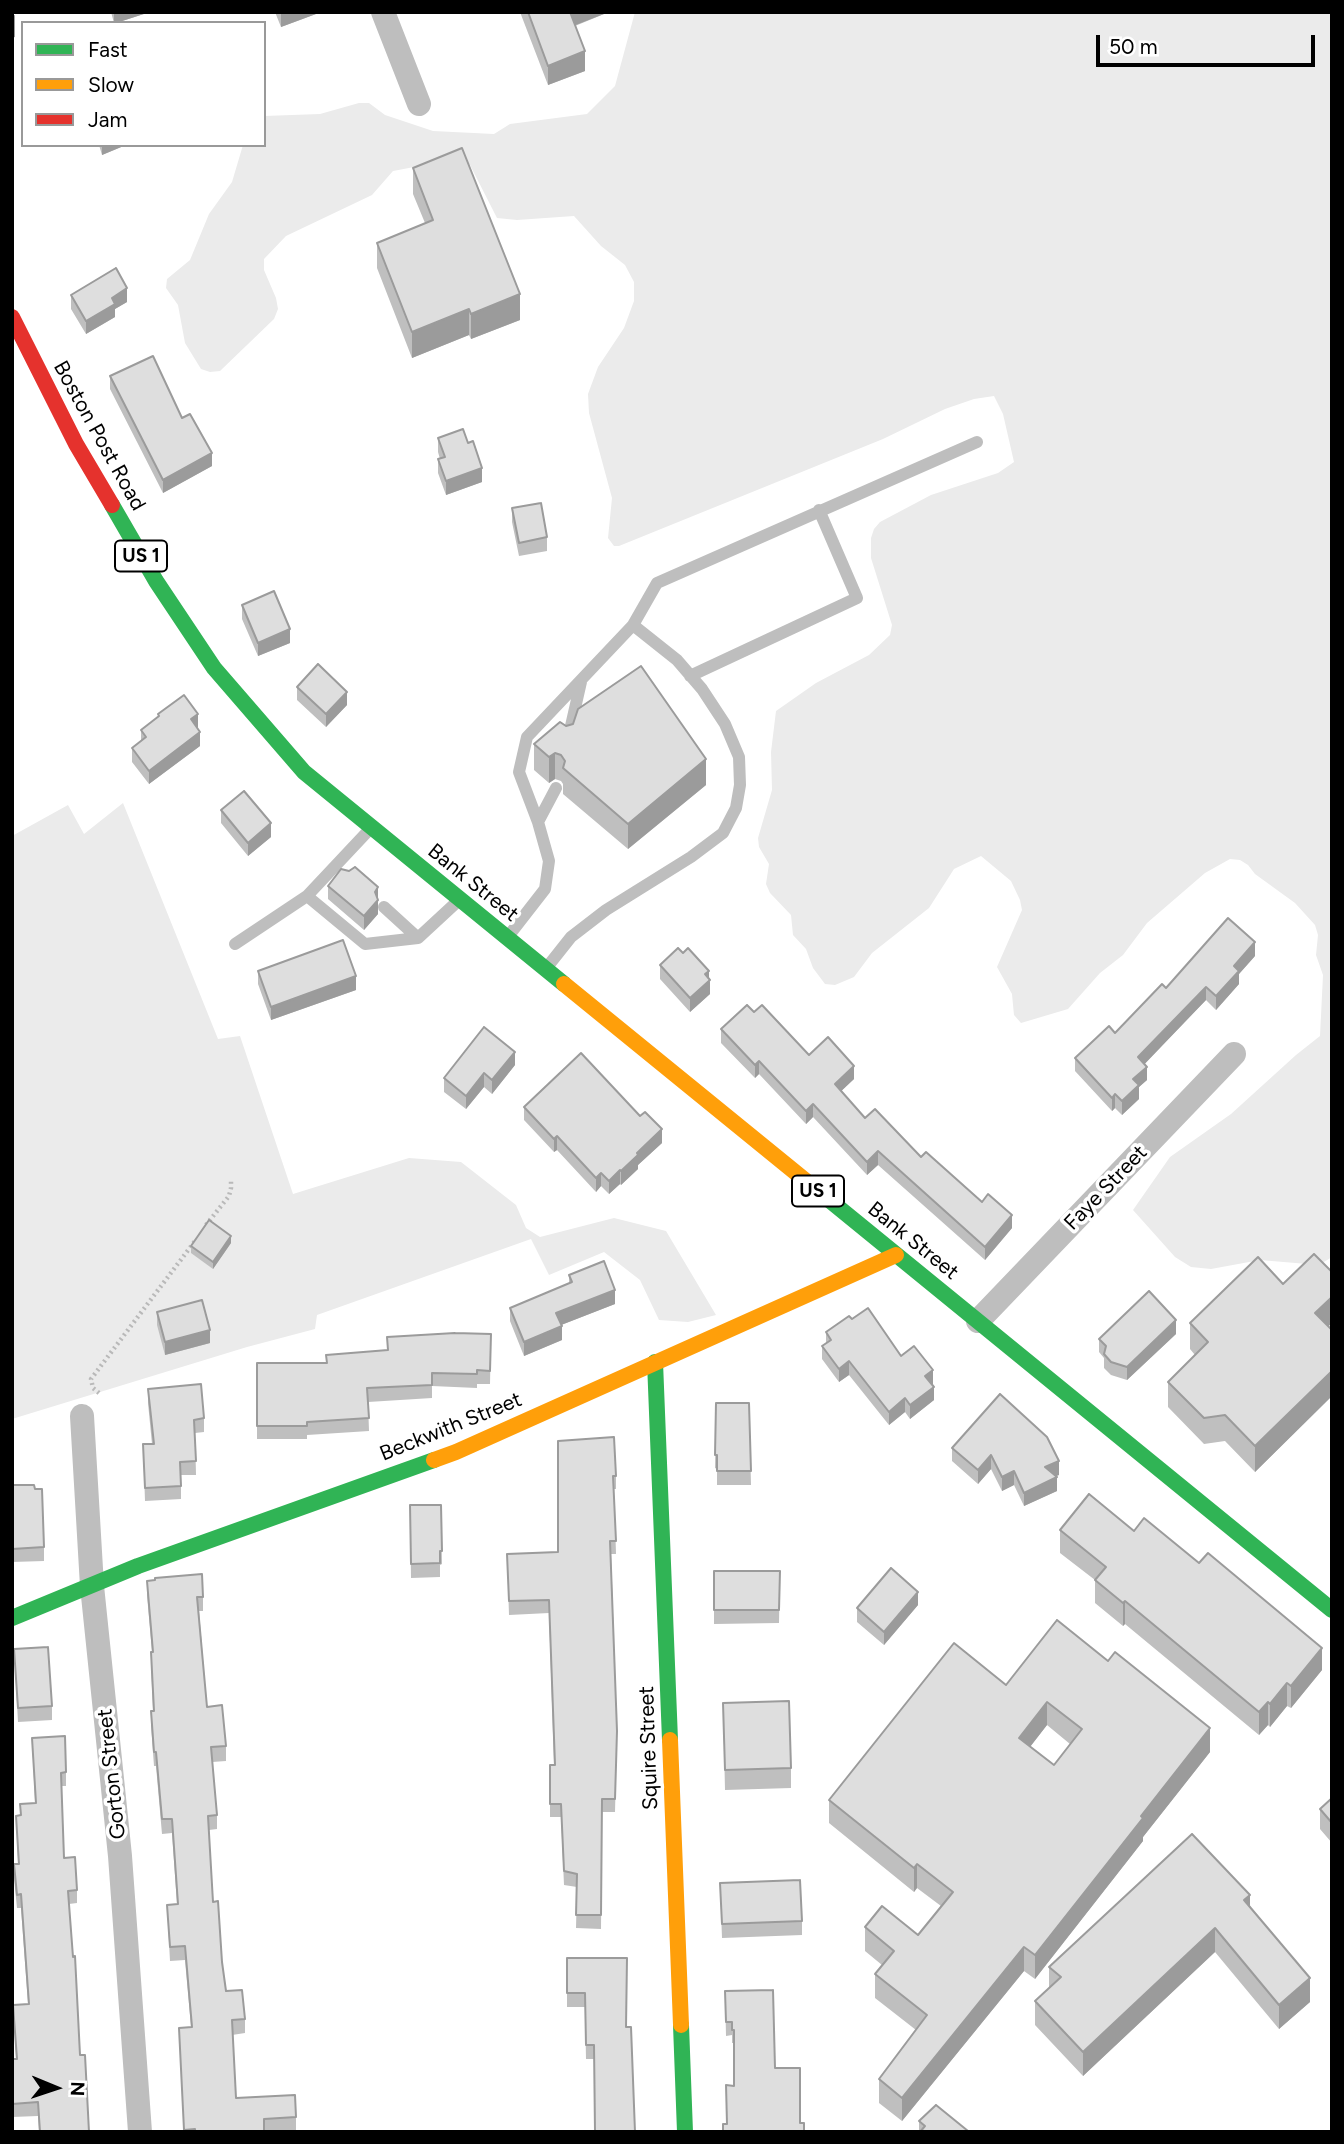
<!DOCTYPE html>
<style>
body{margin:0}
#map{position:relative;width:1344px;height:2144px;overflow:hidden;background:#fff;font-family:Figtree,sans-serif}
canvas{display:block}
.frame{position:absolute;inset:0;border:14px solid #000;pointer-events:none}
.legend{position:absolute;left:21px;top:21px;width:245px;height:126px;box-sizing:border-box;background:#fff;border:2px solid #999;margin:0;padding:9px 12px;list-style:none;font-size:21px;color:#000}
.legend li{display:flex;align-items:center;gap:14px;height:35px}
.legend b{width:35px;border:2px solid #999}
.north{position:absolute;left:21px;top:2053px;width:70px;height:70px;-webkit-text-stroke:5px #fff;paint-order:stroke;rotate:92deg;font-size:19px;font-weight:700;line-height:28px;text-align:center;color:#000}
.north::after{content:'';display:block;margin:auto;width:24px;height:32px;background:#000;clip-path:polygon(50% 0,100% 100%,50% 72%,0 100%)}
.scale{position:absolute;left:1096px;top:35px;width:219px;height:32px;box-sizing:border-box;border:4px solid #000;border-top:0;padding-left:9px;font-size:21px;line-height:24px;white-space:nowrap;color:#000;-webkit-text-stroke:5px #fff;paint-order:stroke}
</style>
<div id="map">
<canvas width="1344" height="2144"></canvas>
<div class="frame"></div>
<ul class="legend">
<li><b style="height:9px;background:#30b455"></b>Fast</li>
<li><b style="height:9px;background:#ff9f0a"></b>Slow</li>
<li><b style="height:9px;background:#e5322d"></b>Jam</li>
</ul>
<div class="north">N</div>
<div class="scale">50 m</div>
</div>
<script>
const ctx = document.querySelector('canvas').getContext('2d');
ctx.lineJoin = 'round';
function fill(path, color) {
  ctx.fillStyle = color;
  ctx.fill(path, 'evenodd');
}
function toPath(rows) {
  const path = new Path2D();
  for (const r of rows) {
    path.moveTo(r[0], r[1]);
    for (let i = 2; i < r.length; i += 2) path.lineTo(r[i], r[i + 1]);
  }
  return path;
}
function strokePath(path, color, width, dash) {
  ctx.strokeStyle = color;
  ctx.lineWidth = width;
  ctx.lineCap = dash ? 'butt' : 'round';
  ctx.setLineDash(dash || []);
  ctx.stroke(path);
}
function label(font, color, halo, rows, align = 'center') {
  ctx.font = font + ' Figtree,sans-serif';
  ctx.lineWidth = 7;
  ctx.setLineDash([]);
  ctx.textBaseline = 'middle';
  ctx.strokeStyle = halo;
  ctx.fillStyle = color;
  for (const [text, x, y, turn = 0] of rows) {
    ctx.save();
    ctx.translate(x, y);
    ctx.rotate((+turn || 0) * Math.PI / 180);
    ctx.textAlign = isNaN(turn) ? turn : align;
    if (halo) ctx.strokeText(text, 0, 0);
    ctx.fillText(text, 0, 0);
    ctx.restore();
  }
}
fill(toPath([
 [635,12,1332,12,1332,1257,1319,1265,1260,1260,1211,1269,1191,1267,1175,1257,1133,1210,1170,1157,1231,1114,1296,1055,1320,1036,1323,975,1316,955,1318,935,1315,925,1295,903,1255,874,1248,865,1240,860,1230,859,1205,873,1147,923,1123,955,1100,973,1068,1009,1021,1023,1014,1015,1012,994,997,967,1022,910,1020,900,1011,881,981,856,954,869,929,908,872,953,854,977,835,985,825,984,813,968,806,949,793,935,791,915,770,893,766,884,769,864,759,847,758,838,772,790,771,752,776,711,816,683,869,655,890,635,892,625,871,558,871,538,874,529,880,522,931,495,998,473,1014,462,1003,414,994,396,974,399,945,409,883,439,619,546,614,546,608,538,612,498,589,413,588,394,598,367,624,328,634,301,634,282,625,265,601,246,574,216,517,220,497,218,470,165,462,158,393,171,372,195,286,236,264,259,264,270,276,298,278,309,274,319,220,371,210,372,201,369,185,343,178,305,166,288,167,279,190,260,209,214,232,182,243,145,264,145,264,116,320,114,359,103,369,103,385,115,433,131,494,134,510,124,587,114,615,86],
 [123,803,218,1039,240,1036,293,1194,409,1158,461,1162,516,1205,526,1228,540,1237,614,1218,666,1231,716,1315,688,1322,659,1320,640,1280,604,1252,549,1275,531,1239,317,1315,315,1329,247,1347,12,1419,12,836,68,805,84,834]
]), '#ebebeb');
strokePath(toPath([
 [206,1225,229,1196,231,1188,231,1181],
 [99,1393,93,1388,91,1379,195,1241]
]), '#b9b9b9', 4.5, [2, 3.5]);
strokePath(toPath([
 [633,625,657,583,977,442],
 [690,676,857,598,819,510],
 [568,739,581,682],
 [538,822,556,788],
 [369,830,307,896,365,944,418,938,458,901],
 [384,907,418,938],
 [510,934,545,889,549,861,538,822,519,772,527,737,633,625,677,660,702,689,725,724,739,757,740,785,736,808,723,833,691,857,606,910,571,937,548,966],
 [235,944,307,896]
]), '#bebebe', 12);
strokePath(toPath([
 [383,12,419,104],
 [978,1321,1234,1054],
 [82,1416,92,1586,120,1856,140,2132]
]), '#bebebe', 24);
strokePath(toPath([
 [112,505,156,581,214,668,304,772,564,984],
 [817,1190,1332,1610],
 [655,1362,670,1740],
 [12,1618,138,1566,434,1460],
 [681,2025,685,2132]
]), '#30b455', 16);
strokePath(toPath([
 [564,984,817,1190],
 [434,1460,456,1452,896,1255],
 [670,1740,681,2025]
]), '#ff9f0a', 16);
strokePath(toPath([
 [12,317,76,444,112,505]
]), '#e5322d', 16);
fill(toPath([
 [111,12,150,12,116,23,114,23],
 [275,12,316,12,316,14,281,27],
 [520,12,609,12,575,26,585,71,548,85],
 [99,145,126,145,102,155],
 [413,168,520,320,471,339,469,335,412,358,377,268,377,243,425,223,413,194],
 [71,295,127,302,115,309,115,317,86,334,71,309],
 [110,376,182,418,212,466,163,493,110,389],
 [438,438,482,482,446,495,438,473,438,459,440,459,438,452],
 [512,508,547,537,547,551,519,556,512,522],
 [242,605,290,643,258,656,242,619],
 [297,687,347,705,326,727,297,700],
 [158,714,198,727,197,728,200,746,149,784,132,762,132,748,141,741,141,730,158,717],
 [566,726,706,785,628,849,563,794,563,784,561,781,555,779,549,783,534,770,534,744],
 [221,810,271,837,248,856,221,823],
 [328,886,378,887,378,914,364,930,328,899],
 [1255,956,1239,974,1239,984,1216,1010,1206,1000,1144,1064,1147,1080,1139,1087,1139,1099,1122,1115,1115,1108,1112,1111,1075,1071,1075,1058,1115,1033],
 [660,965,709,979,710,994,690,1012,660,979],
 [258,971,356,990,271,1020,258,984],
 [754,1012,809,1055,854,1079,841,1091,865,1118,921,1157,1012,1228,985,1260,878,1165,867,1175,813,1117,806,1124,759,1074,755,1078,721,1043,721,1029],
 [515,1065,492,1094,484,1087,466,1109,444,1092,444,1078],
 [524,1107,662,1143,638,1165,638,1169,621,1185,620,1184,609,1194,601,1186,596,1192,557,1150,554,1152,524,1120],
 [231,1243,213,1269,191,1253,191,1246],
 [1332,1272,1332,1323,1328,1326,1332,1330,1332,1396,1255,1472,1225,1441,1204,1444,1168,1407,1168,1382,1195,1355,1190,1349,1190,1323,1283,1284],
 [569,1275,615,1304,561,1325,562,1340,524,1356,510,1321,510,1308,569,1283],
 [157,1312,210,1343,165,1355,157,1325],
 [852,1319,901,1356,933,1384,932,1384,934,1400,910,1419,905,1412,889,1425,849,1375,839,1382,822,1359,822,1346,826,1343,826,1332],
 [491,1334,490,1384,477,1384,477,1388,432,1386,432,1398,368,1402,369,1431,307,1435,307,1439,257,1439,257,1363,326,1363,326,1355,387,1350,387,1337],
 [1176,1334,1127,1380,1111,1375,1104,1368,1104,1358,1099,1352,1099,1339],
 [148,1389,204,1418,204,1432,195,1433,196,1475,181,1475,181,1499,145,1501,143,1444,152,1444,148,1403],
 [1000,1394,1059,1475,1056,1476,1057,1491,1024,1506,1014,1485,1002,1491,991,1469,978,1484,952,1461,952,1448],
 [716,1403,749,1403,751,1485,717,1485,717,1469,715,1468],
 [558,1441,616,1476,616,1489,614,1489,616,1554,611,1554,617,1731,615,1812,602,1812,601,1929,576,1928,577,1887,564,1885,561,1817,550,1817,550,1804,554,1765,549,1613,509,1615,507,1554,558,1552],
 [12,1485,44,1547,44,1561,12,1562],
 [410,1505,441,1505,442,1564,440,1565,440,1577,411,1578],
 [1060,1530,1134,1531,1322,1670,1291,1708,1287,1706,1270,1727,1268,1725,1259,1735,1125,1624,1123,1626,1095,1603,1095,1580,1060,1553],
 [714,1571,780,1571,779,1623,714,1624],
 [147,1581,203,1597,203,1611,199,1611,207,1707,226,1746,226,1761,212,1762,217,1815,217,1829,209,1830,213,1902,226,1991,245,2019,245,2033,232,2035,236,2098,296,2117,296,2132,184,2132,179,2028,191,2027,185,1960,170,1961,167,1905,177,1904,172,1833,162,1834,156,1766,154,1766,151,1725,151,1711,153,1711,151,1666,151,1652,152,1652,147,1595],
 [918,1605,884,1645,857,1622,857,1608],
 [14,1649,52,1706,52,1720,18,1722],
 [1006,1685,1210,1752,1143,1837,1143,1841,1035,1979,1024,1971,902,2121,879,2103,879,2079,916,2030,875,1998,875,1974,882,1965,865,1951,865,1927,918,1935,941,1906,917,1888,914,1892,829,1823,829,1800],
 [1047,1725,1070,1744,1054,1765,1030,1747],
 [723,1703,791,1768,791,1788,725,1790],
 [32,1738,66,1772,66,1786,61,1786,64,1858,77,1890,77,1903,69,1904,80,2055,89,2132,39,2132,38,2116,12,2117,12,2059,16,2059,13,2005,28,2004,21,1908,17,1908,14,1878,14,1864,18,1864,16,1816,20,1815,20,1804,35,1803],
 [1332,1798,1332,1843,1320,1829,1320,1809],
 [720,1883,802,1921,802,1935,722,1938],
 [1250,1906,1310,2002,1279,2029,1215,1952,1083,2076,1035,2025,1035,2001,1049,1988,1049,1967],
 [567,1958,627,2027,594,2059,586,2059,585,2007,567,2007],
 [773,1990,727,2124,734,2086,734,2043,732,2043,732,2035,726,2036,725,1991],
 [919,2121,968,2132,919,2132]
]), '#bfbfbf');
fill(toPath([
 [114,12,150,12,116,23,114,23],
 [284,12,316,12,316,14,281,27,281,14],
 [568,12,609,12,568,28],
 [15,15,15,37,12,38,12,16],
 [585,51,585,71,548,85,548,66],
 [102,145,126,145,102,155],
 [127,288,127,302,115,309,115,317,86,334,86,321,112,298],
 [520,294,520,320,471,339,471,314],
 [469,309,469,335,412,358,412,332],
 [212,453,212,466,163,493,163,480],
 [482,468,482,482,446,495,446,481],
 [290,629,290,643,258,656,258,643],
 [347,692,347,705,326,727,326,714],
 [198,714,198,727,191,733,191,719],
 [200,732,200,746,149,784,149,771],
 [555,753,555,779,549,783,549,757],
 [706,759,706,785,628,849,628,824],
 [271,823,271,837,248,856,248,843],
 [378,887,378,914,364,930,364,916],
 [1255,942,1255,956,1239,974,1239,984,1216,1010,1216,996,1234,966],
 [709,971,709,982,710,980,710,994,690,1012,690,998,705,974],
 [356,976,356,990,271,1020,271,1007],
 [1206,987,1206,1000,1138,1071,1138,1057],
 [515,1052,515,1065,492,1094,492,1080],
 [759,1061,759,1074,755,1078,755,1065],
 [854,1066,854,1079,835,1097,835,1084],
 [1147,1067,1147,1080,1139,1087,1139,1099,1122,1115,1122,1101,1133,1079],
 [484,1073,484,1087,466,1109,466,1096],
 [1115,1094,1115,1108,1112,1111,1112,1098],
 [813,1104,813,1117,806,1124,806,1111],
 [662,1129,662,1143,638,1165,638,1169,621,1185,621,1171,637,1153],
 [557,1136,557,1150,554,1152,554,1139],
 [878,1151,878,1165,867,1175,867,1162],
 [620,1170,620,1184,609,1194,609,1181],
 [601,1173,601,1186,596,1192,596,1178],
 [1012,1215,1012,1228,985,1260,985,1247],
 [231,1236,231,1243,213,1269,213,1262],
 [615,1290,615,1304,556,1327,556,1313],
 [1332,1297,1332,1323,1315,1339,1315,1313],
 [1176,1320,1176,1334,1127,1380,1127,1367],
 [562,1326,562,1340,524,1356,524,1342],
 [210,1330,210,1343,165,1355,165,1342],
 [849,1361,849,1375,839,1382,839,1369],
 [933,1370,933,1384,925,1389,925,1376],
 [1332,1371,1332,1396,1255,1472,1255,1446],
 [934,1387,934,1400,910,1419,910,1405],
 [905,1398,905,1412,889,1425,889,1412],
 [991,1455,991,1469,978,1484,978,1470],
 [1059,1461,1059,1475,1045,1480,1045,1467],
 [1014,1471,1014,1485,1002,1491,1002,1477],
 [1057,1477,1057,1491,1024,1506,1024,1493],
 [918,1592,918,1605,884,1645,884,1632],
 [1125,1601,1125,1624,1123,1626,1123,1603],
 [1322,1648,1322,1670,1291,1708,1291,1686],
 [1287,1683,1287,1706,1270,1727,1270,1704],
 [1047,1702,1047,1725,1019,1761,1019,1738],
 [1268,1702,1268,1725,1259,1735,1259,1712],
 [1210,1728,1210,1752,1143,1837,1143,1841,1035,1979,1035,1955,1141,1816],
 [917,1864,917,1888,914,1892,914,1868],
 [1250,1895,1250,1919,1244,1900],
 [1215,1928,1215,1952,1083,2076,1083,2052],
 [1024,1947,1024,1971,902,2121,902,2098],
 [1310,1978,1310,2002,1279,2029,1279,2005]
]), '#9b9b9b');
const building = toPath([
 [528,12,570,12,585,51,548,66,528,12],
 [462,148,520,294,471,314,469,309,412,332,377,243,433,220,413,168,462,148],
 [116,268,127,288,112,298,115,304,86,321,71,295,116,268],
 [153,356,182,418,190,414,212,453,163,480,110,376,153,356],
 [463,429,468,443,473,441,482,468,446,481,438,459,445,457,438,438,463,429],
 [541,503,547,537,519,543,512,508,541,503],
 [274,591,290,629,258,643,242,605,274,591],
 [318,664,347,692,326,714,297,687,318,664],
 [641,666,706,759,628,824,563,768,565,761,561,755,555,753,549,757,534,744,560,722,566,726,573,724,578,709,641,666],
 [184,695,198,714,191,719,200,732,149,771,132,748,146,737,141,730,159,716,158,714,184,695],
 [244,791,271,823,248,843,221,810,244,791],
 [355,867,378,887,375,892,378,900,364,916,328,886,341,869,349,871,355,867],
 [1228,918,1255,942,1234,966,1239,971,1216,996,1206,987,1138,1057,1147,1067,1133,1079,1139,1085,1122,1101,1115,1094,1112,1098,1075,1058,1109,1026,1115,1033,1162,984,1166,988,1228,918],
 [343,940,356,976,271,1007,258,971,343,940],
 [678,948,683,953,688,948,709,971,705,974,710,980,690,998,660,965,678,948],
 [747,1005,754,1012,762,1005,809,1055,828,1037,854,1066,835,1084,865,1118,875,1109,921,1157,926,1152,982,1202,988,1194,1012,1215,985,1247,878,1151,867,1162,813,1104,806,1111,759,1061,755,1065,721,1029,747,1005],
 [484,1027,515,1052,492,1080,484,1073,466,1096,444,1078,484,1027],
 [581,1053,640,1116,645,1112,662,1129,637,1153,638,1155,621,1171,620,1170,609,1181,601,1173,596,1178,557,1136,554,1139,524,1107,581,1053],
 [209,1220,231,1236,213,1262,191,1246,209,1220],
 [1314,1254,1332,1272,1332,1297,1315,1313,1332,1330,1332,1371,1255,1446,1225,1415,1204,1418,1168,1382,1208,1342,1190,1323,1258,1257,1283,1284,1314,1254],
 [604,1261,615,1290,556,1313,562,1326,524,1342,510,1308,572,1282,569,1275,604,1261],
 [1149,1291,1176,1320,1127,1367,1111,1362,1104,1354,1106,1346,1099,1339,1149,1291],
 [202,1300,210,1330,165,1342,157,1312,202,1300],
 [868,1308,901,1356,914,1346,933,1370,925,1376,934,1387,910,1405,905,1398,889,1412,849,1361,839,1369,822,1346,831,1340,826,1332,849,1316,852,1319,868,1308],
 [455,1333,491,1334,490,1371,477,1370,477,1374,432,1373,432,1385,367,1388,369,1418,307,1422,307,1426,257,1426,257,1363,327,1363,326,1355,388,1350,387,1337,455,1333],
 [201,1384,204,1418,194,1420,196,1461,180,1462,181,1486,145,1488,143,1444,154,1444,148,1389,201,1384],
 [1000,1394,1047,1437,1059,1461,1045,1467,1057,1477,1024,1493,1014,1471,1002,1477,991,1455,978,1470,952,1448,1000,1394],
 [716,1403,749,1403,751,1471,717,1471,717,1455,715,1455,716,1403],
 [614,1437,616,1476,613,1476,616,1541,610,1541,617,1731,615,1799,602,1799,601,1915,576,1915,577,1874,564,1871,561,1804,550,1804,550,1765,555,1765,549,1600,509,1601,507,1554,558,1552,558,1441,614,1437],
 [12,1485,34,1485,35,1489,42,1489,44,1547,12,1549,12,1485],
 [1089,1494,1134,1531,1144,1518,1199,1563,1208,1553,1322,1648,1291,1686,1287,1683,1270,1704,1268,1702,1259,1712,1125,1601,1123,1603,1095,1580,1106,1567,1060,1530,1089,1494],
 [410,1505,441,1505,442,1551,440,1551,440,1563,411,1564,410,1505],
 [891,1568,918,1592,884,1632,857,1608,891,1568],
 [714,1571,780,1571,779,1610,714,1610,714,1571],
 [202,1574,203,1597,197,1597,207,1707,222,1705,226,1746,211,1747,217,1815,208,1816,213,1902,218,1901,222,1962,226,1991,242,1990,245,2019,232,2020,236,2098,295,2095,296,2117,264,2119,264,2132,195,2132,195,2129,184,2130,179,2028,192,2027,185,1946,170,1947,167,1905,178,1904,172,1819,162,1819,156,1752,154,1752,151,1711,154,1711,151,1652,153,1652,147,1581,155,1580,155,1578,202,1574],
 [1057,1620,1108,1661,1115,1652,1210,1728,1141,1816,1143,1818,1035,1955,1024,1947,902,2098,879,2079,927,2015,875,1974,894,1951,865,1927,882,1906,918,1935,953,1892,917,1864,914,1868,829,1800,954,1643,1006,1685,1057,1620],
 [1047,1702,1082,1729,1054,1765,1019,1738,1047,1702],
 [48,1647,52,1706,18,1708,14,1649,48,1647],
 [789,1701,791,1768,725,1770,723,1703,789,1701],
 [65,1736,66,1772,61,1773,64,1858,75,1857,77,1890,68,1891,73,1957,75,1956,80,2055,85,2055,89,2132,40,2132,38,2102,12,2104,12,2059,17,2059,13,2005,29,2004,21,1894,17,1895,14,1864,19,1864,16,1816,21,1815,20,1804,36,1803,32,1738,65,1736],
 [1332,1798,1332,1823,1320,1809,1332,1798],
 [1192,1834,1250,1895,1244,1900,1310,1978,1279,2005,1215,1928,1083,2052,1035,2001,1061,1977,1049,1967,1192,1834],
 [800,1880,802,1921,722,1924,720,1883,800,1880],
 [567,1958,627,1958,626,2027,631,2027,635,2132,595,2132,594,2045,586,2045,585,1993,567,1993,567,1958],
 [773,1990,775,2068,800,2068,800,2123,804,2123,804,2132,723,2132,723,2124,727,2124,726,2085,734,2086,734,2030,732,2030,732,2022,726,2022,725,1991,773,1990],
 [936,2105,968,2131,968,2132,920,2132,925,2126,919,2121,936,2105]
]);
fill(building, '#dedede');
strokePath(building, '#9b9b9b', 2);
for (const [x, y, w] of [
 [141,556,52],
 [818,1191,52]
]) {
  const box = new Path2D();
  box.roundRect(x - w / 2, y - 15.5, w, 31, 5);
  ctx.fillStyle = '#fff';
  ctx.fill(box);
  strokePath(box, '#000', 2);
}
label('bold 19px', '#000', null, [
 ["US 1",141,556],
 ["US 1",818,1191]
]);
label('21px', '#000', '#fff', [
 ["Boston Post Road",99,436,61],
 ["Bank Street",473,883,39],
 ["Faye Street",1106,1188,-46],
 ["Bank Street",913,1241,39],
 ["Beckwith Street",451,1427,-22],
 ["Squire Street",649,1748,-92],
 ["Gorton Street",112,1774,-96]
]);
</script>
